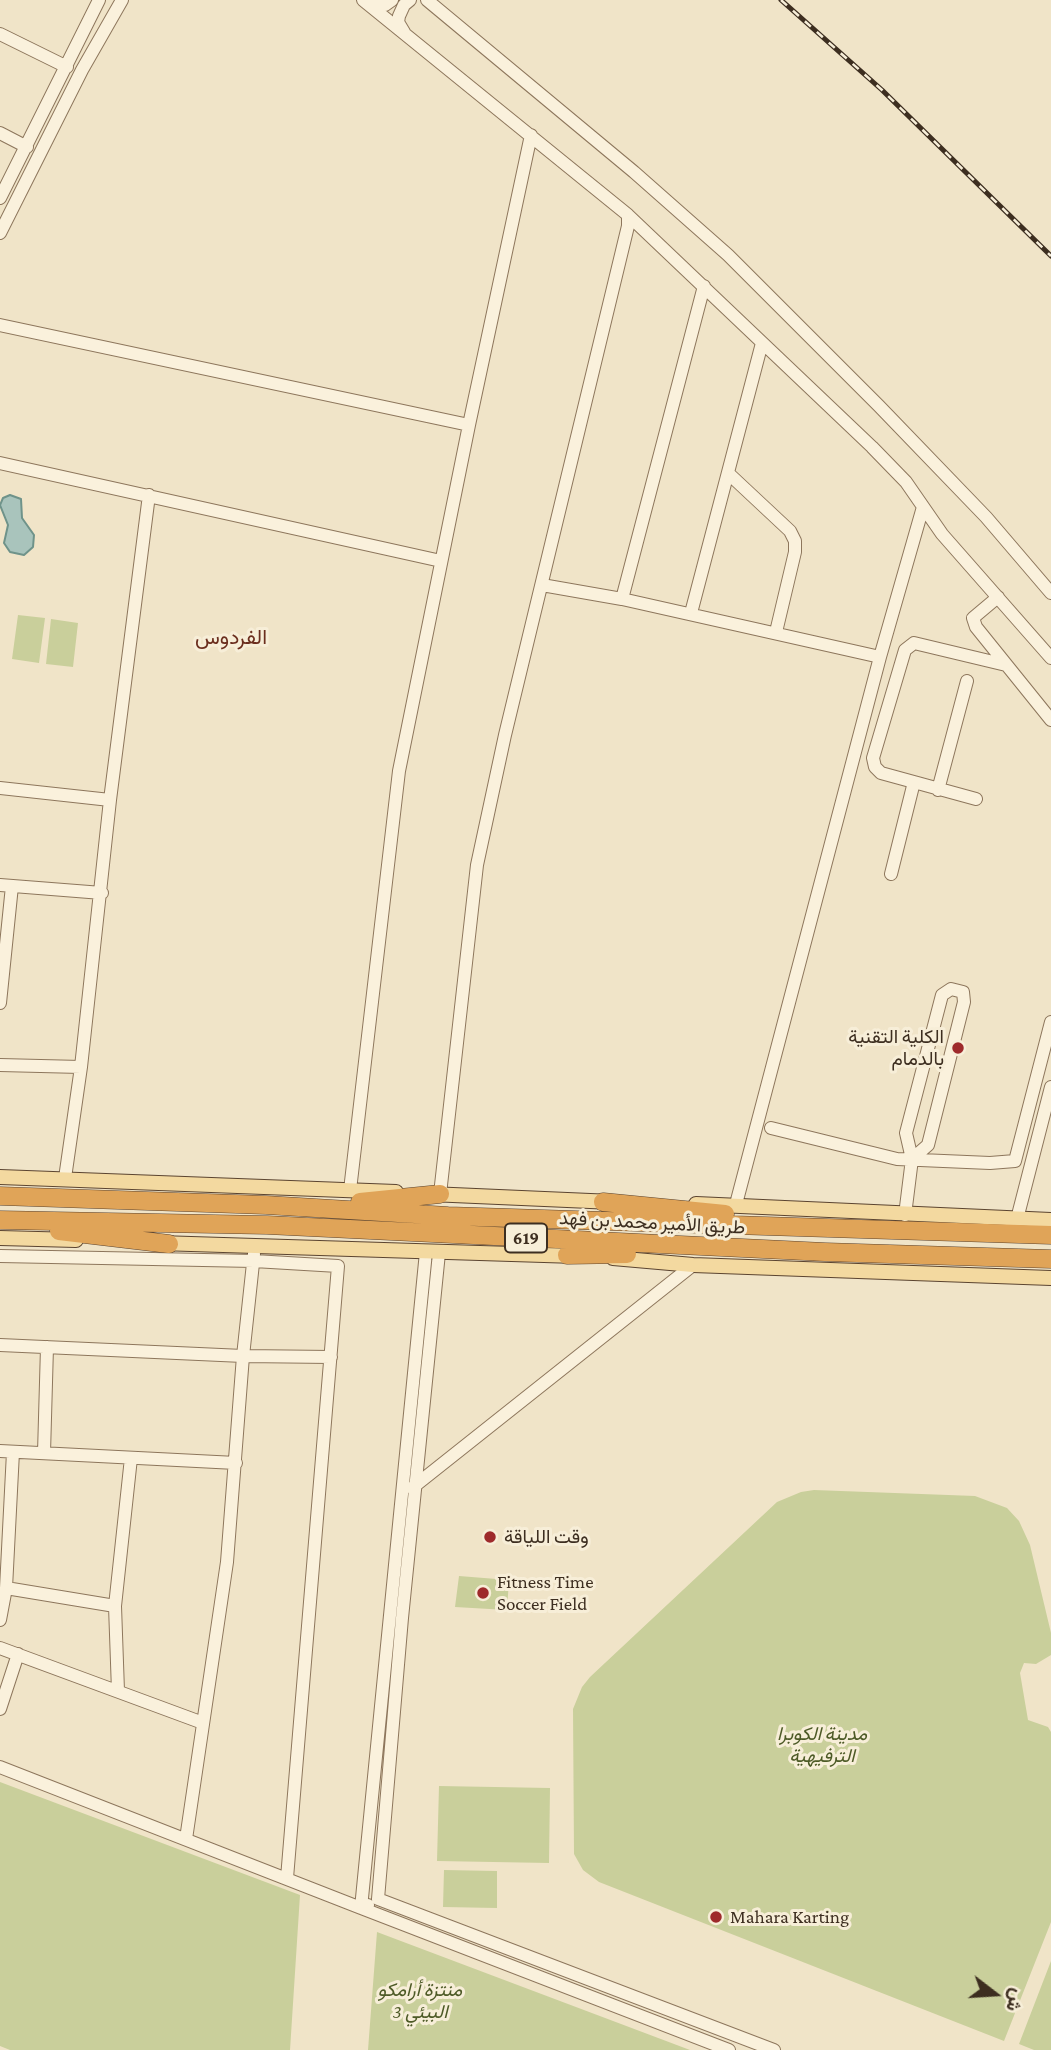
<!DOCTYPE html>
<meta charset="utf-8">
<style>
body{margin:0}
#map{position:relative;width:1051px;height:2050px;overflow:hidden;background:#f0e4c8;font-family:"Crimson Pro",Vazirmatn,serif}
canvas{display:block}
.north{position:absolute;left:960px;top:1959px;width:70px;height:70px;-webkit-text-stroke:5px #f7eed8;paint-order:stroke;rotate:107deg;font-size:19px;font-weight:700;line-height:28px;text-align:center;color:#3d2e20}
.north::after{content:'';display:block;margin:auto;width:24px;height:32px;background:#3d2e20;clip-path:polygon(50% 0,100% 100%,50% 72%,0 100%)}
</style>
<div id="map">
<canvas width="1051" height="2050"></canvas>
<div class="north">ش</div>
</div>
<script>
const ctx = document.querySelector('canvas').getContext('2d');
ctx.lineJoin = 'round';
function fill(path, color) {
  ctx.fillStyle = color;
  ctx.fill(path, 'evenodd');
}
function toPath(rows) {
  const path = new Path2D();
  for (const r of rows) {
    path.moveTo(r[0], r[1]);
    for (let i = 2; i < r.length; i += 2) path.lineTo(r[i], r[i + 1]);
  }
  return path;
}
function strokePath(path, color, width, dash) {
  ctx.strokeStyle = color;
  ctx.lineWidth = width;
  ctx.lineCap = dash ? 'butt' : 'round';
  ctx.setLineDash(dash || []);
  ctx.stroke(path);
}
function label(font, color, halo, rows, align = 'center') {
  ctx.font = font + ' "Crimson Pro",Vazirmatn,serif';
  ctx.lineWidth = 6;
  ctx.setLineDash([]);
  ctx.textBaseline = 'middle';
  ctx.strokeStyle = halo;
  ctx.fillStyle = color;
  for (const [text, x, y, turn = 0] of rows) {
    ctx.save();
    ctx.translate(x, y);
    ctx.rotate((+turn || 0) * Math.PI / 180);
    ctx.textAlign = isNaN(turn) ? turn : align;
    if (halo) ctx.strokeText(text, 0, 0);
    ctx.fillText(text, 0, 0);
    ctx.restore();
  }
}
fill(toPath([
 [18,615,45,618,39,663,12,659],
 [51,619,78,623,73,667,46,664],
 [814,1490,975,1496,1007,1508,1019,1521,1030,1545,1051,1633,1051,1655,1036,1664,1024,1663,1020,1673,1028,1720,1048,1727,1051,1732,1051,1922,1004,2041,599,1882,583,1870,574,1854,573,1709,582,1687,590,1677,777,1502,801,1492],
 [459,1576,509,1580,507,1610,455,1607],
 [0,1782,300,1895,290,2050,10,2050,0,2046],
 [439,1786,550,1788,549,1863,437,1861],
 [444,1870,497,1871,497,1908,443,1907],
 [377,1932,690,2050,368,2050],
 [1051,1961,1051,2050,1034,2050,1019,2044]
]), '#c9cf9b');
const water = toPath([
 [10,495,21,499,22,518,34,535,33,547,24,555,10,552,4,543,8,525,0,505,3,498,10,495]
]);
fill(water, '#a9c4bc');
strokePath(water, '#6f938a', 2);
const minor = toPath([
 [363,0,628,215,872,447,906,482,942,534,1051,658],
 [427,0,634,172,728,255,879,406,986,517,1051,593],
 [369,4,385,5,392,0],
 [404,32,398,22,399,16,404,5,410,0],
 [0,34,67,67],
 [0,133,27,147],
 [0,198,99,0],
 [0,233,82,70,122,0],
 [0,325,469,425],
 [0,463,441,561],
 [728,473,790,531,795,541,795,552,776,632],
 [542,585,622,599,880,657],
 [998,597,973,618,976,627,1051,720],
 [622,599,704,286],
 [691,613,762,343],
 [0,788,110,800,81,1067,65,1178],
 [938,790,967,681],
 [976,799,881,773,875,767,873,758,905,650,914,643,1006,665],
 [110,800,149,495],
 [891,874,914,782],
 [0,885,102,893],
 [0,1003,12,886],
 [0,1065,81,1067],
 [771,1128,897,1159,990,1163,1015,1161,1051,1022],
 [350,1190,399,771,469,425,531,135],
 [440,1194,477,865,505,735,628,226,628,215],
 [736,1204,880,657,923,507],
 [905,1215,912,1159,928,1145,964,1002,963,992,951,989,942,995,906,1133,912,1159],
 [1017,1219,1051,1087],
 [426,1252,361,1908,729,2050],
 [439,1253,402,1618,378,1899,774,2050],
 [0,1256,254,1261,338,1266,287,1878],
 [0,1345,243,1356,331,1357],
 [0,1451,236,1463],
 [44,1453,47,1347],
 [412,1488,693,1265],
 [6,1588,115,1606],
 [0,1620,6,1588,13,1452],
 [0,1648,203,1723],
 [118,1691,115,1606,131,1458],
 [0,1709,18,1654],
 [0,1767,361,1908,368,1905],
 [186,1839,227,1562,243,1356,254,1254]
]);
const major = toPath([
 [0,1177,396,1192],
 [430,1194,613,1202],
 [696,1204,1051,1220],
 [0,1238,76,1240],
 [159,1243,576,1256],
 [613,1258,693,1265,1051,1278]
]);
const highway = toPath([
 [0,1196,266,1205,448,1216,1051,1235],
 [360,1202,440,1194],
 [603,1202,725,1214],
 [0,1220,267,1225,825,1252,1051,1259],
 [59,1231,169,1244],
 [567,1255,627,1254]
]);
strokePath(minor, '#8d765c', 14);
strokePath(major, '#5b4430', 16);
strokePath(highway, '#5b4430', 19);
strokePath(minor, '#faf1dc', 12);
strokePath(major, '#f3d9a0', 14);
strokePath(highway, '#e0a458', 18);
const rail = toPath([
 [781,0,882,90,1051,256]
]);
strokePath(rail, '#3d2e20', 5);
strokePath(rail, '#f7eed8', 2.5, [8]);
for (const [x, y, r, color] of [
 [958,1048,7,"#9e2a2b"],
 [490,1537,7,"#9e2a2b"],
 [483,1593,7,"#9e2a2b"],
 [716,1917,7,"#9e2a2b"]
]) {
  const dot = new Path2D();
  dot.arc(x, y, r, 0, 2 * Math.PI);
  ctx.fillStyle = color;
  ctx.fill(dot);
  strokePath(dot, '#f7eed8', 2.5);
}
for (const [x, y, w] of [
 [526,1238,42]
]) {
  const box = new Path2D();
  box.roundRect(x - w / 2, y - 14.5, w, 29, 5);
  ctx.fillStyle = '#f7eed8';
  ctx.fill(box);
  strokePath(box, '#3d2e20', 2);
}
label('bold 18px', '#3d2e20', null, [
 ["619",526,1238]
]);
label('19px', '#3d2e20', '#f7eed8', [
 ["الكلية التقنية",944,1037,"right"],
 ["بالدمام",944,1059,"right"],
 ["وقت اللياقة",504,1537],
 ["Fitness Time",497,1582],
 ["Soccer Field",497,1604],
 ["Mahara Karting",730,1917]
], 'left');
label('19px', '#3d2e20', '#f7eed8', [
 ["طريق الأمير محمد بن فهد",652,1223,3]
]);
label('italic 19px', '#4d5a26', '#f7eed8', [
 ["مدينة الكوبرا",822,1734],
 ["الترفيهية",822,1756],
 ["منتزة أرامكو",420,1990],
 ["البيئي 3",420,2012]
]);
label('21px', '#6b2e1e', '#f7eed8', [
 ["الفردوس",231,638]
]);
</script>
